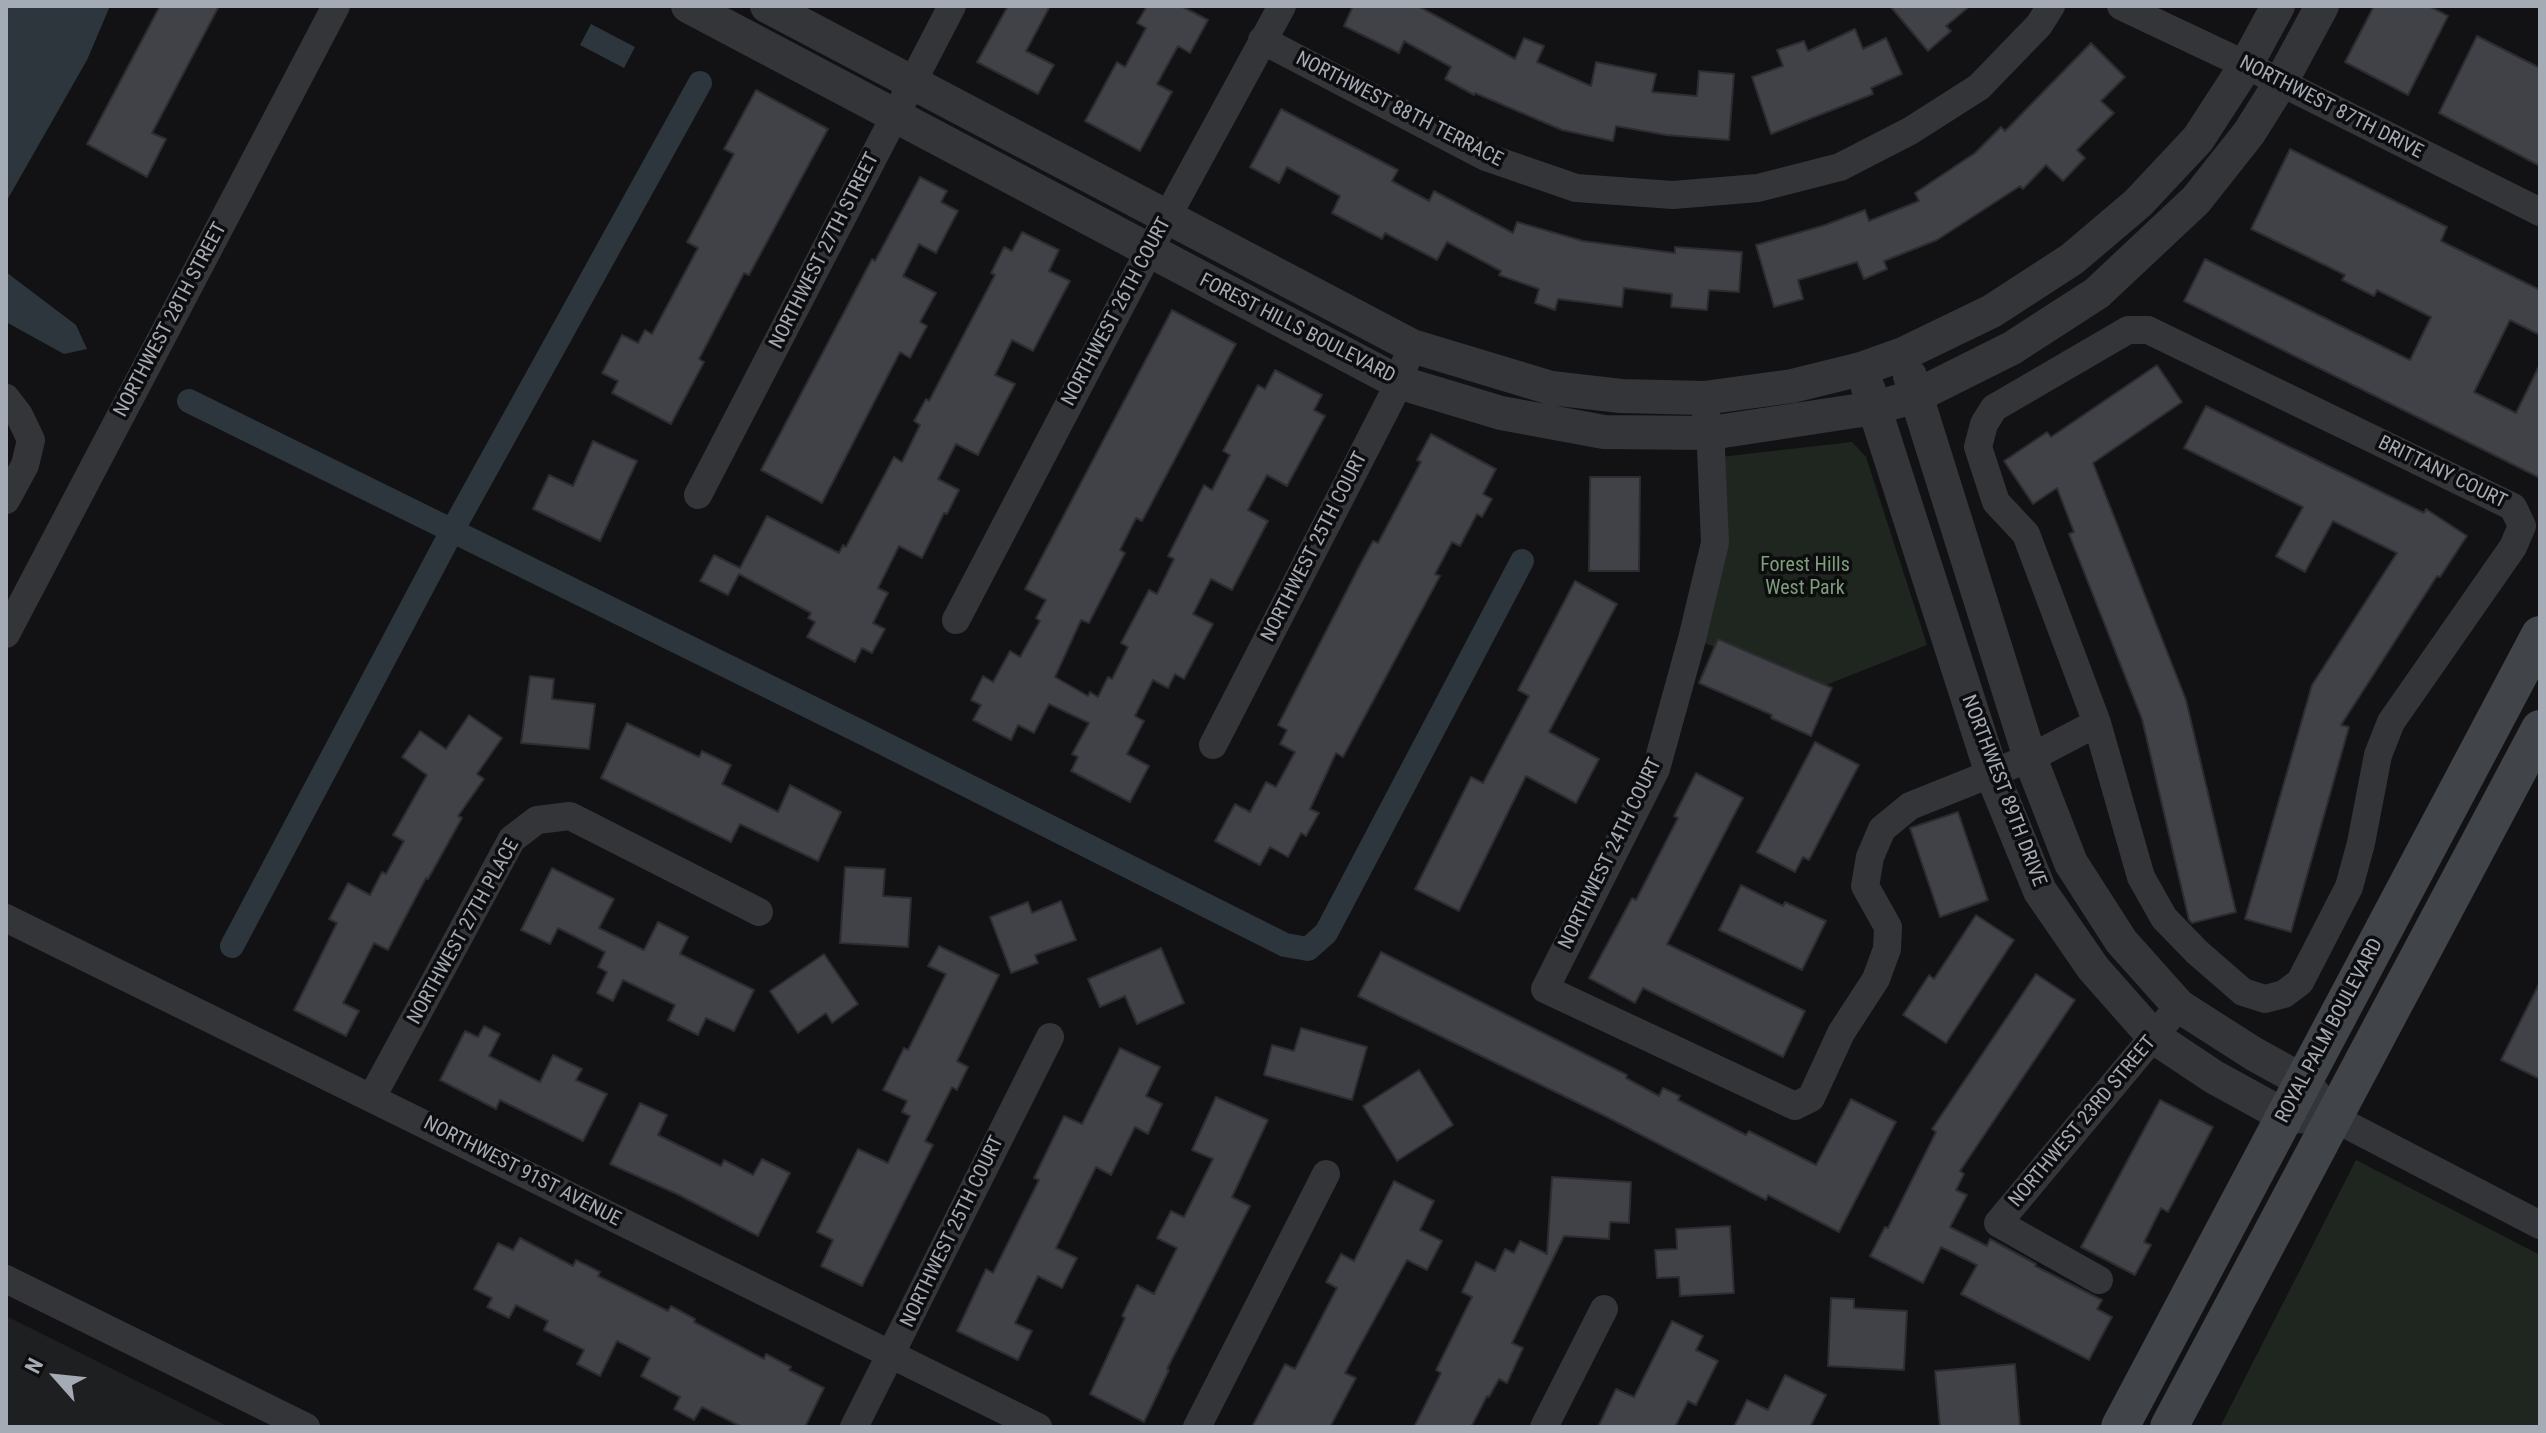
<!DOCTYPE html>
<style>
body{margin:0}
#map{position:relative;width:2546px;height:1433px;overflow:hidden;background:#121214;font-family:"Roboto Condensed",sans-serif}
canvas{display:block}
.frame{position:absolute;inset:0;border:8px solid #a4abb4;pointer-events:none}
.north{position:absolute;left:16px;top:1337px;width:80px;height:80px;-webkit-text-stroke:6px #0d0d0f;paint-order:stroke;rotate:297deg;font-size:22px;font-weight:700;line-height:32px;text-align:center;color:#a4abb4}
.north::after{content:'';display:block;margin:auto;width:28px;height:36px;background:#a4abb4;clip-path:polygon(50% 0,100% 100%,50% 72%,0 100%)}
</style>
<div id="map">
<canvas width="2546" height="1433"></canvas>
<div class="frame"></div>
<div class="north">N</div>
</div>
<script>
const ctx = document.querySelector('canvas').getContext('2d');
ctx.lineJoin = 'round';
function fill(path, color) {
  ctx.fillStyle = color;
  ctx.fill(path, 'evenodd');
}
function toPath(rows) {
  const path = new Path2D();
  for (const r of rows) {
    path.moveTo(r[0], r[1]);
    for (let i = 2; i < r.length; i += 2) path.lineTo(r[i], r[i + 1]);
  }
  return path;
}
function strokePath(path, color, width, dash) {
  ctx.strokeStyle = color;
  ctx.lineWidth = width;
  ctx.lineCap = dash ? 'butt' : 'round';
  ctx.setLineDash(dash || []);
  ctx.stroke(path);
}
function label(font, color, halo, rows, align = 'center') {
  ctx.font = font + ' "Roboto Condensed",sans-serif';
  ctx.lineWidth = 7;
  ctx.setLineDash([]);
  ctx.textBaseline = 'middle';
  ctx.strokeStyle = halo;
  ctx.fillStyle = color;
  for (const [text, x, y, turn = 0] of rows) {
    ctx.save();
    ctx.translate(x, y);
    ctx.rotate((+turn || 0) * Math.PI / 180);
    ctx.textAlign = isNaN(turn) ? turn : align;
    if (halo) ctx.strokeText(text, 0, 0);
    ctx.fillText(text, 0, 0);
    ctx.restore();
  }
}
fill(toPath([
 [6,1316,229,1427,6,1427]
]), '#1e1f21');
fill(toPath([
 [1852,442,1866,457,1927,645,1826,685,1692,639,1711,458],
 [2356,1160,2540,1255,2540,1427,2220,1427]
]), '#1f261f');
fill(toPath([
 [6,6,110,6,87,60,6,202],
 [591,24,635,47,624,68,580,45],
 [6,272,76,325,87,349,64,354,6,322]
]), '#2c363c');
strokePath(toPath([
 [189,401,869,736,1285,945,1308,949,1326,933,1522,561],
 [232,946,452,531,700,83]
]), '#2c363c', 24);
const building = toPath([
 [160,6,219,6,152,133,166,139,147,177,87,144,160,6],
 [1008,6,1050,6,1026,51,1054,65,1038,94,977,62,1008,6],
 [1147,6,1181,6,1208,20,1190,53,1178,46,1157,84,1172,92,1140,151,1085,121,1117,62,1125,67,1146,28,1137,23,1147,6],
 [1353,6,1418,6,1515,59,1524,38,1544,46,1537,62,1591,86,1596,62,1656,74,1652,92,1697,96,1699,71,1734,74,1729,140,1666,135,1616,126,1613,141,1562,130,1475,93,1474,95,1445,79,1451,67,1404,41,1399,53,1344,26,1353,6],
 [1890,6,1970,6,1946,26,1951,31,1928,51,1890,6],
 [2374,6,2429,6,2448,16,2408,95,2345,62,2374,6],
 [1855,29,1863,49,1886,38,1902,74,1871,88,1873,94,1771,134,1752,77,1783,66,1777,50,1804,41,1808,51,1855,29],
 [2477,36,2540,68,2540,166,2439,113,2477,36],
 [2091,43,2125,77,2101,101,2114,113,2077,150,2085,158,2063,181,2046,165,2023,189,2020,186,1937,240,1884,261,1887,269,1864,279,1857,262,1798,280,1803,299,1774,307,1756,245,1825,225,1865,210,1869,221,1919,201,1915,193,1975,153,2001,127,2005,131,2091,43],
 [756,90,828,129,749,275,744,273,699,359,704,362,671,424,612,393,618,381,602,373,622,335,638,343,645,330,652,334,698,248,687,242,734,154,724,149,756,90],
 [1281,109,1398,170,1392,181,1429,201,1434,191,1513,233,1517,222,1583,241,1675,253,1675,247,1742,252,1739,292,1709,290,1707,310,1671,307,1672,294,1624,288,1622,307,1558,299,1555,310,1535,303,1539,289,1499,275,1501,271,1447,242,1437,260,1385,233,1382,239,1332,213,1340,196,1287,167,1279,183,1250,167,1281,109],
 [2290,149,2447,227,2441,241,2540,290,2540,335,2510,320,2474,392,2516,413,2540,364,2540,478,2184,301,2205,259,2410,360,2431,317,2377,290,2374,296,2342,280,2345,275,2251,229,2290,149],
 [920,177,947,191,941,202,958,211,936,253,919,244,903,276,936,293,920,322,927,326,910,358,900,352,822,503,761,470,872,259,875,261,920,177],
 [1022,232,1059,250,1049,271,1070,281,1033,351,1012,340,995,375,1015,384,978,455,956,444,938,479,959,490,947,514,944,513,922,558,899,546,878,588,888,593,873,623,885,629,872,653,862,648,855,662,807,637,815,622,808,618,811,613,739,574,728,595,700,581,714,555,740,568,767,516,839,553,843,545,846,547,894,457,902,462,920,425,914,421,926,399,929,401,995,275,991,273,1004,247,1012,251,1022,232],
 [1172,310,1236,344,1142,521,1136,518,1120,550,1125,553,1089,623,1081,620,1055,677,1088,696,1090,692,1098,697,1108,677,1112,679,1128,647,1121,643,1149,590,1157,594,1174,559,1168,556,1204,485,1212,490,1230,455,1223,451,1258,385,1265,389,1275,370,1322,395,1314,410,1325,416,1287,486,1267,475,1248,510,1268,521,1232,590,1211,579,1193,614,1213,624,1184,679,1175,674,1168,688,1153,680,1135,716,1144,721,1127,754,1149,766,1130,802,1071,771,1078,757,1072,754,1089,723,1049,704,1034,733,1018,725,1011,740,973,720,981,705,971,700,983,676,993,682,1010,651,1020,657,1040,621,1036,618,1046,600,1025,589,1172,310],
 [2157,365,2182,402,2093,463,2186,700,2236,912,2192,923,2189,920,2142,719,2069,534,2074,532,2057,488,2033,504,2004,461,2047,432,2051,437,2157,365],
 [2206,406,2424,513,2426,509,2467,536,2440,577,2437,576,2341,725,2349,727,2291,932,2245,919,2312,685,2397,553,2333,521,2305,572,2276,556,2303,507,2184,448,2206,406],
 [1431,434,1496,469,1483,494,1492,499,1482,517,1477,514,1460,546,1452,542,1435,574,1440,576,1343,757,1336,753,1310,809,1319,813,1306,836,1301,833,1288,857,1270,847,1260,865,1215,841,1235,804,1250,812,1266,782,1276,787,1295,752,1280,744,1287,730,1278,725,1360,565,1373,541,1378,543,1421,462,1417,460,1431,434],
 [593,441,637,461,600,541,533,509,549,475,573,486,593,441],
 [1590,477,1640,477,1639,571,1589,571,1590,477],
 [1575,581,1617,604,1549,732,1599,759,1576,803,1526,776,1459,911,1415,889,1471,777,1483,783,1529,696,1518,690,1575,581],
 [1718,639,1832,688,1811,736,1771,718,1772,715,1699,683,1718,639],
 [530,676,554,679,552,699,595,704,589,749,521,743,530,676],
 [469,715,502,738,477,774,484,779,458,816,462,818,428,879,426,878,388,950,374,943,343,1003,359,1011,346,1036,294,1010,337,923,329,919,348,883,370,895,382,872,386,874,404,841,393,835,427,775,402,757,420,731,446,749,469,715],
 [627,723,699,757,702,751,731,765,722,784,778,812,790,785,841,812,818,861,740,824,731,842,601,778,627,723],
 [1815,742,1859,765,1809,860,1803,857,1795,872,1757,852,1815,742],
 [1696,773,1743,798,1667,944,1805,1011,1783,1057,1643,988,1635,1003,1589,978,1632,898,1636,900,1678,818,1674,816,1696,773],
 [1958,812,1988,900,1940,917,1910,828,1958,812],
 [845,867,885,869,883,896,911,898,908,947,840,943,845,867],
 [552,868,614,899,599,928,644,950,658,922,688,937,680,954,754,990,734,1031,706,1018,698,1035,668,1020,675,1005,623,980,613,1001,597,993,607,972,598,967,605,952,558,928,550,944,521,930,552,868],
 [1741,885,1783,906,1785,902,1826,921,1802,970,1719,930,1741,885],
 [1061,901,1076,940,1035,955,1038,963,1011,973,990,917,1028,902,1032,913,1061,901],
 [1976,915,2014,940,1946,1043,1903,1015,1929,975,1934,979,1976,915],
 [939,946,999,975,957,1061,968,1067,957,1090,952,1087,925,1141,933,1145,862,1286,821,1266,833,1240,817,1232,858,1149,888,1163,910,1116,902,1112,907,1101,883,1090,904,1048,908,1050,946,974,928,966,939,946],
 [1161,948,1184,1003,1137,1024,1125,996,1100,1007,1088,979,1161,948],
 [1381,952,1627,1075,1626,1078,1659,1096,1663,1088,1680,1096,1678,1100,1746,1135,1749,1131,1816,1165,1851,1099,1896,1122,1839,1232,1768,1195,1766,1200,1607,1117,1358,996,1381,952],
 [824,954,858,1004,832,1023,826,1013,798,1033,770,991,824,954],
 [2036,974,2075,1000,1960,1171,1964,1174,1956,1190,1967,1195,1950,1227,1987,1246,1990,1239,2036,1264,2035,1266,2102,1300,2097,1309,2112,1317,2089,1360,1961,1294,1977,1265,1941,1247,1923,1283,1870,1256,1885,1227,1888,1228,1936,1132,1932,1129,2036,974],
 [2540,982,2540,1079,2501,1060,2540,982],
 [484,1026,500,1034,489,1056,540,1082,553,1055,582,1069,576,1080,607,1094,583,1141,500,1100,496,1109,440,1080,465,1031,478,1037,484,1026],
 [1301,1028,1367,1047,1352,1100,1264,1075,1272,1045,1294,1051,1301,1028],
 [1120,1048,1160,1067,1146,1096,1162,1104,1148,1134,1135,1127,1111,1175,1096,1167,1056,1248,1077,1258,1062,1288,1038,1276,1015,1323,1032,1331,1018,1360,957,1331,986,1269,993,1273,1039,1180,1034,1178,1064,1116,1082,1124,1120,1048],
 [1419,1070,1453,1125,1397,1161,1363,1106,1419,1070],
 [1216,1097,1268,1120,1232,1197,1250,1206,1167,1369,1169,1370,1144,1422,1090,1394,1125,1318,1122,1316,1137,1285,1154,1294,1177,1248,1157,1238,1171,1211,1184,1217,1213,1159,1192,1150,1216,1097],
 [2160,1100,2213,1127,2168,1212,2161,1208,2144,1242,2151,1245,2135,1275,2081,1247,2160,1100],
 [640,1103,667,1115,658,1135,721,1166,724,1160,753,1175,762,1159,790,1173,758,1236,677,1194,610,1164,640,1103],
 [1552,1177,1631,1182,1629,1223,1610,1222,1609,1239,1564,1236,1512,1343,1523,1348,1507,1383,1499,1379,1489,1397,1487,1396,1471,1427,1414,1427,1441,1373,1436,1370,1472,1297,1462,1292,1476,1262,1495,1271,1505,1249,1514,1253,1520,1241,1547,1254,1552,1177],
 [1394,1181,1434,1201,1420,1230,1442,1241,1427,1270,1407,1260,1345,1373,1356,1378,1330,1427,1252,1427,1285,1364,1295,1369,1337,1288,1326,1282,1341,1254,1354,1261,1394,1181],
 [1730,1226,1734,1293,1680,1296,1679,1277,1657,1278,1655,1250,1677,1249,1676,1229,1730,1226],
 [520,1238,573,1266,576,1260,600,1272,598,1276,668,1311,671,1306,695,1319,694,1322,764,1359,766,1354,791,1367,789,1370,824,1388,805,1427,742,1427,702,1407,694,1420,674,1409,680,1397,641,1376,650,1358,617,1341,600,1376,577,1364,584,1350,544,1330,548,1321,516,1305,509,1318,487,1307,492,1298,474,1289,498,1243,513,1250,520,1238],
 [1831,1298,1854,1299,1854,1308,1907,1311,1904,1370,1828,1366,1831,1298],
 [1672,1321,1703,1336,1696,1350,1718,1361,1696,1405,1688,1401,1675,1427,1598,1427,1616,1389,1634,1397,1672,1321],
 [2015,1364,2020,1427,1940,1427,1935,1371,2015,1364],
 [1785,1375,1826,1395,1810,1427,1734,1427,1747,1400,1768,1410,1785,1375]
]);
fill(building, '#414247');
strokePath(building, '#2c2d30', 2);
strokePath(toPath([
 [2121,6,2246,65,2540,212],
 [1262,40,1486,157,1576,188,1673,195,1758,188,1840,167,1910,131,1979,87,2039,25,2051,6],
 [6,398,19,415,31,440,25,465,6,500],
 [1704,398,1711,449,1715,543,1692,639,1656,769,1545,989,1795,1106,1811,1098,1841,1033,1876,979,1887,949,1888,927,1865,886,1870,857,1882,829,1910,806,2030,758,2097,723,2141,877,2164,918,2197,952,2243,992,2265,999,2284,994,2300,982,2349,887,2361,843,2378,755,2391,722,2513,547,2522,526,2513,507,2148,330,2128,330,1994,408,1984,424,1978,447,1996,502,2026,534,2097,723],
 [698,495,952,6],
 [956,620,1167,217,1282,6],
 [6,634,336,6],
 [1213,745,1392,397,1412,346],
 [6,918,1038,1427],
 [372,1097,512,839,537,820,570,816,759,912],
 [2332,1117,2540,1225],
 [6,1279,306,1427],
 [2099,1280,1998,1223,2179,1006],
 [854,1427,1050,1037],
 [1197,1427,1326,1174],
 [1544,1427,1604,1309]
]), '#333539', 28);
strokePath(toPath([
 [688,6,1398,382,1501,413,1604,432,1710,433,1875,408,1916,396,2012,348,2097,293,2196,200,2249,133,2281,82,2322,6],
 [767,6,1412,346,1551,388,1621,396,1704,398,1792,386,1861,369,1903,354,1992,311,2072,259,2138,203,2198,139,2246,65,2278,6],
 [1910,376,2030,758,2071,863,2121,941,2179,1006,2254,1054,2303,1081,2319,1101],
 [1868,388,1992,774,2040,891,2093,968,2154,1037,2214,1077,2285,1116,2332,1117]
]), '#333539', 34);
strokePath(toPath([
 [2120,1427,2540,635],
 [2169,1427,2540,729]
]), '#414448', 38);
label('20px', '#a4abb4', '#0d0d0f', [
 ["NORTHWEST 87TH DRIVE",2331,108,27],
 ["NORTHWEST 88TH TERRACE",1399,110,27],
 ["NORTHWEST 27TH STREET",825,251,-63],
 ["NORTHWEST 26TH COURT",1117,312,-62],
 ["NORTHWEST 28TH STREET",171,320,-62],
 ["FOREST HILLS BOULEVARD",1297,329,27],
 ["BRITTANY COURT",2442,473,26],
 ["NORTHWEST 25TH COURT",1315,547,-63],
 ["NORTHWEST 89TH DRIVE",2003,791,69],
 ["NORTHWEST 24TH COURT",1611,854,-64],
 ["NORTHWEST 27TH PLACE",464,932,-61],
 ["ROYAL PALM BOULEVARD",2330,1031,-62],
 ["NORTHWEST 23RD STREET",2083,1122,-50],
 ["NORTHWEST 91ST AVENUE",522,1172,27],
 ["NORTHWEST 25TH COURT",953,1232,-64]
]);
label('20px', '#7e9e7c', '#0d0d0f', [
 ["Forest Hills",1805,566],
 ["West Park",1805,589]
]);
</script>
